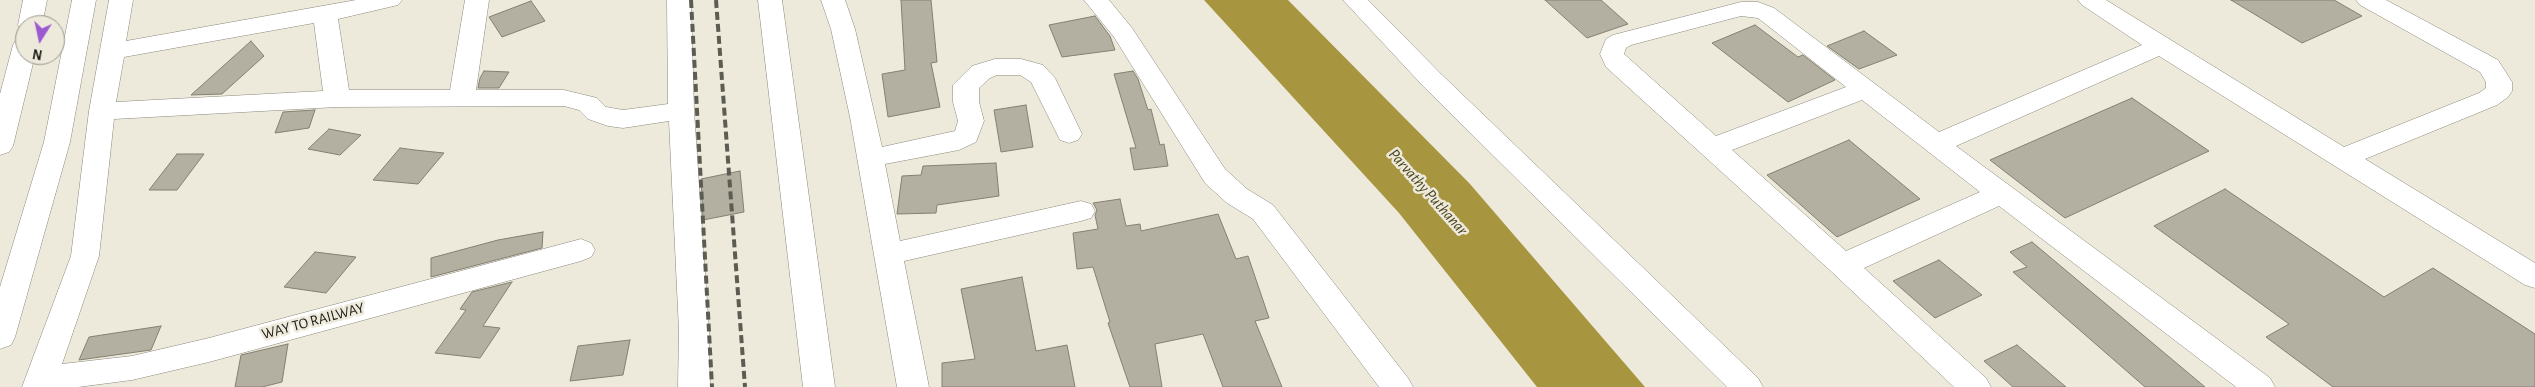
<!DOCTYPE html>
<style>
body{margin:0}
#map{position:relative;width:2535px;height:387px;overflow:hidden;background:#edeadc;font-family:"Alegreya Sans",sans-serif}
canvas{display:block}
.north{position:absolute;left:15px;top:15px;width:50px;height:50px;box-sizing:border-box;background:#edeadc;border:1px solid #98968b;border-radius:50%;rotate:190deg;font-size:14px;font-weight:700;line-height:20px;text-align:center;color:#191812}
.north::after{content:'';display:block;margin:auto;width:18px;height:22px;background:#9b5acf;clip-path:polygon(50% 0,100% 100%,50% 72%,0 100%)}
</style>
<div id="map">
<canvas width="2535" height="387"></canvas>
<div class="north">N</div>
</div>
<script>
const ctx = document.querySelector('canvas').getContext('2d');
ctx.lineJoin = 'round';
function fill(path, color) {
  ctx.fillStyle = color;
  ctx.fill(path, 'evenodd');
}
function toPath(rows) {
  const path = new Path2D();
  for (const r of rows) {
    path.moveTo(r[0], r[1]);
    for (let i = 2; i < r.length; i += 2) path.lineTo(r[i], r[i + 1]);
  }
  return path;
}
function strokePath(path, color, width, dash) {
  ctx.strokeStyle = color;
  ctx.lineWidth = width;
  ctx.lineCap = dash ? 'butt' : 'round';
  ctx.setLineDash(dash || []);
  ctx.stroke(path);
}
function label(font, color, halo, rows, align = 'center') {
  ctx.font = font + ' "Alegreya Sans",sans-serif';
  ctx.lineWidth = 5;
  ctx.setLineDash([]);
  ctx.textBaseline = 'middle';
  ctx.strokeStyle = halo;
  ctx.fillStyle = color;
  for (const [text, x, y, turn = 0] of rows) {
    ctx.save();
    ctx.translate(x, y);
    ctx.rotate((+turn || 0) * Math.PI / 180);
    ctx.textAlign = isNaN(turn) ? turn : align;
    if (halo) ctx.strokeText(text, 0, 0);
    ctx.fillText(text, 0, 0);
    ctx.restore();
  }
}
fill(toPath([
 [1204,0,1288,0,1470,184,1645,387,1537,387,1399,213]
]), '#a7953f');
const building = toPath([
 [901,0,931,0,937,62,931,63,940,107,888,117,882,74,905,70,901,0],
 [1545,0,1601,0,1628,24,1587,38,1545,0],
 [2231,0,2334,0,2362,16,2302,43,2231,0],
 [531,1,545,21,502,37,489,17,531,1],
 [1095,16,1110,36,1115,50,1062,57,1049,25,1095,16],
 [1755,25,1798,57,1803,55,1835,80,1788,102,1712,43,1755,25],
 [1864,31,1897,55,1859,69,1827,46,1864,31],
 [251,41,264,56,222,94,191,95,251,41],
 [484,71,509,72,499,88,478,88,480,78,484,71],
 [1133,71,1138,79,1148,110,1151,109,1160,145,1164,144,1168,166,1134,170,1130,148,1136,148,1114,74,1133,71],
 [2132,98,2209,151,2065,218,1990,160,2132,98],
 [1026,105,1033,147,1001,152,994,110,1026,105],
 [315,110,309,128,275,133,283,112,315,110],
 [329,129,361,135,340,155,308,149,329,129],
 [1849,140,1920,199,1837,237,1767,175,1849,140],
 [400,148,415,150,444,153,418,184,373,180,400,148],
 [177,154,204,154,177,190,149,190,177,154],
 [996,163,999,196,937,205,936,213,897,214,902,176,921,175,923,166,996,163],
 [740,171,744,212,703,220,701,179,740,171],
 [2225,189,2384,297,2433,268,2535,334,2535,387,2333,387,2266,337,2289,324,2154,226,2225,189],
 [1120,199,1126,226,1140,224,1141,231,1218,214,1236,259,1248,256,1269,318,1255,321,1282,387,1223,387,1203,334,1155,344,1162,387,1130,387,1108,323,1110,322,1093,267,1077,269,1073,233,1098,229,1095,215,1097,210,1093,203,1120,199],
 [543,232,542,248,431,277,431,258,498,240,543,232],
 [2032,242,2205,387,2145,387,2013,272,2027,267,2010,252,2032,242],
 [315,252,356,257,326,293,284,287,315,252],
 [1939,260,1982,295,1935,318,1893,281,1939,260],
 [1022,277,1036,351,1067,345,1075,387,942,387,942,363,975,359,961,289,1022,277],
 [512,282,483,326,500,328,480,358,435,353,466,310,460,309,472,292,512,282],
 [161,326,151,350,79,360,89,337,161,326],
 [630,340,623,375,570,381,578,346,630,340],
 [288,344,282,382,262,387,235,387,241,355,288,344],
 [2017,345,2066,387,2013,387,1984,361,2017,345]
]);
fill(building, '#b3b0a2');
strokePath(building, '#838073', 1);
const minor = toPath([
 [109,0,133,0,126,41,356,0,402,0,398,5,338,19,349,90,450,90,465,0,489,0,476,90,564,90,597,98,606,107,623,110,668,104,667,0,691,0,694,111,709,331,710,387,678,387,679,331,669,121,623,128,608,126,588,119,579,110,564,106,337,107,114,119,99,256,62,364,132,356,209,338,581,239,591,243,595,250,591,257,581,261,209,362,132,380,78,387,22,387,71,256,89,111,109,0],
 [314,23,323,91,116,102,124,57,314,23],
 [821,0,845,0,855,29,882,147,955,131,958,121,953,102,953,85,972,66,995,59,1021,59,1043,65,1055,78,1082,134,1078,140,1069,143,1060,140,1031,82,1020,75,997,75,990,78,979,88,979,102,984,121,976,142,959,150,885,164,900,241,1081,201,1091,204,1095,211,1091,218,1081,221,904,261,929,387,897,387,850,117,831,29,821,0],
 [1084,0,1109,0,1132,28,1225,169,1247,189,1273,205,1408,378,1413,387,1379,387,1253,219,1227,203,1205,183,1114,37,1084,0],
 [1343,0,1368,0,1441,74,1758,378,1763,387,1727,387,1423,86,1343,0],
 [2078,0,2106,0,2344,147,2479,93,2486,88,2486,82,2480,72,2360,5,2356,0,2386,0,2498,60,2512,82,2512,91,2508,97,2497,105,2365,159,2535,263,2535,288,2525,285,2159,56,1956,146,2270,378,2275,387,2236,387,1999,206,1864,268,1986,378,1991,387,1954,387,1833,273,1606,67,1600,54,1606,39,1613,35,1741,2,1758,2,1774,8,1939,132,2142,45,2082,5,2078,0],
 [1741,16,1758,18,1846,87,1716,136,1624,54,1626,48,1631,45,1741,16],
 [1862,100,1980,192,1846,251,1732,150,1862,100]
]);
const major = toPath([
 [758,0,782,0,835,387,803,387,758,0]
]);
const highway = toPath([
 [23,0,47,0,42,25,25,25,25,31,21,30,18,25,23,0],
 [72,0,96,0,70,142,15,337,11,345,0,349,0,287,44,142,72,0],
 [25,37,25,55,35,55,13,146,9,152,0,155,0,94,13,45,16,40,25,37]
]);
strokePath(minor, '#8b887b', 1);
strokePath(major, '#8b887b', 1);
strokePath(highway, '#8b887b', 1);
fill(minor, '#fff');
fill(major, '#fff');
fill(highway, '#fff');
strokePath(toPath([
 [691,0,712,387],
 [716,0,745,387]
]), '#5d5c53', 4, [8, 4]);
label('15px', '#191812', '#edeadc', [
 ["WAY TO RAILWAY",313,321,-15]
]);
label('italic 16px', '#4a431e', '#edeadc', [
 ["Parvathy Puthanar",1428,192,48]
]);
</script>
